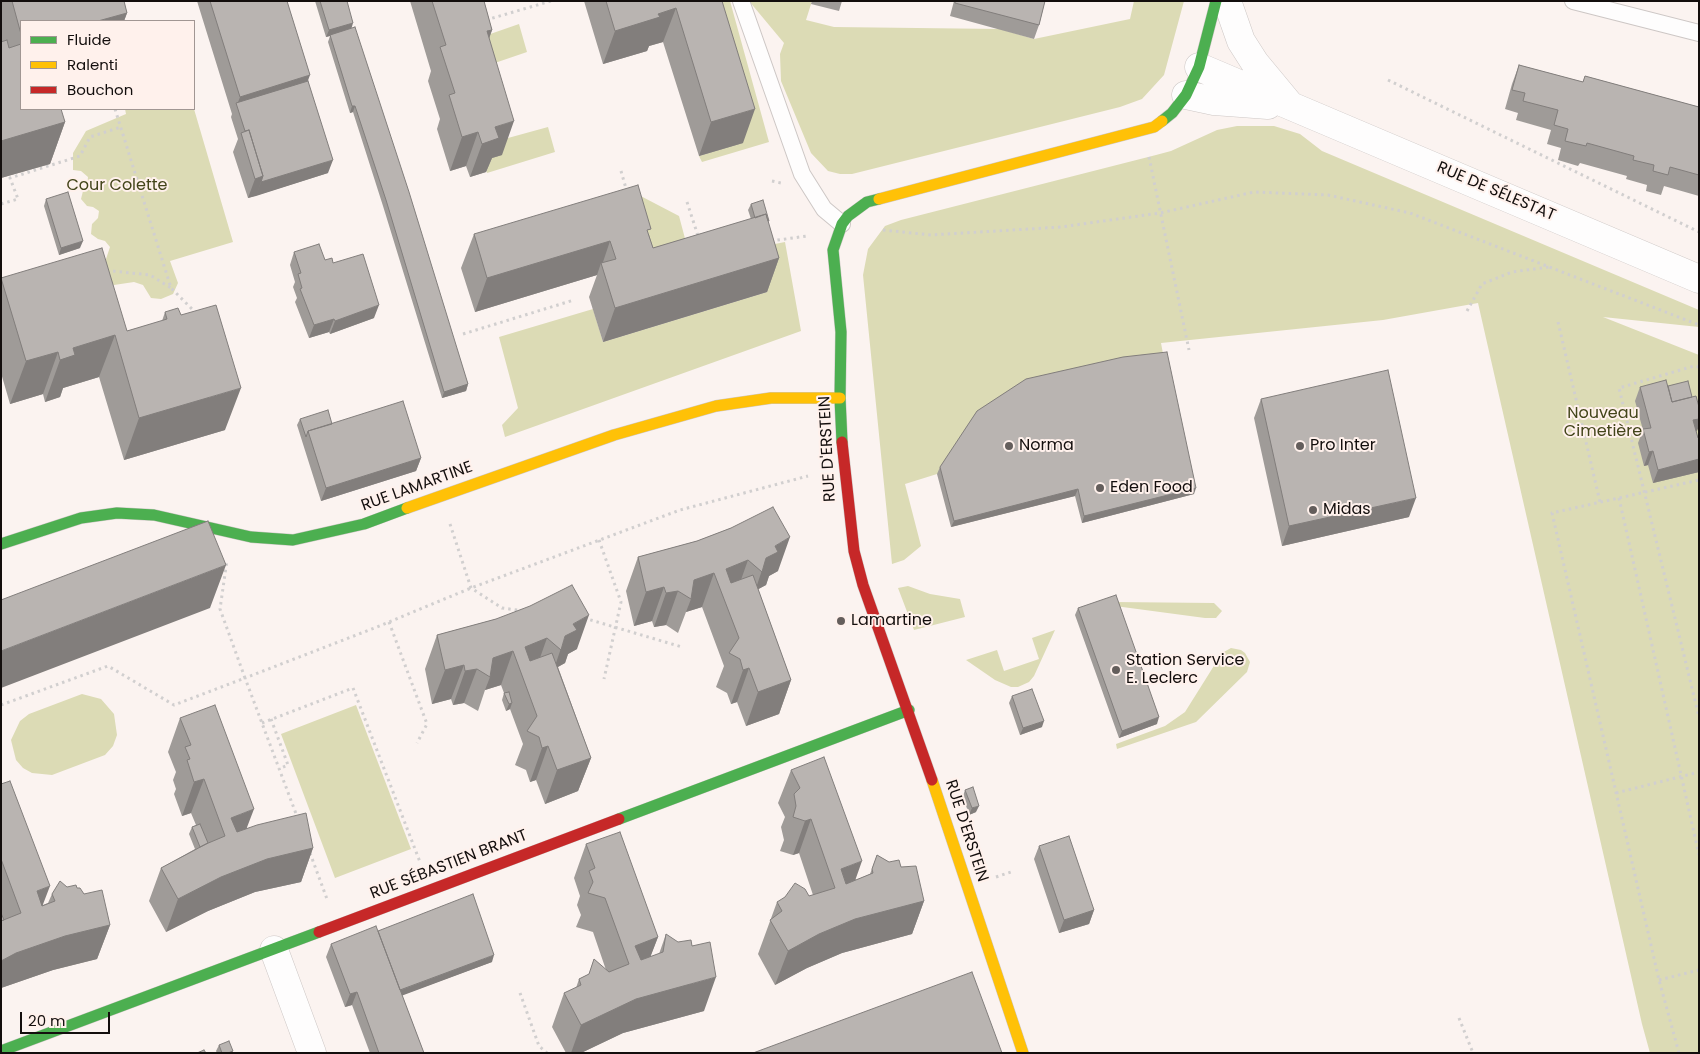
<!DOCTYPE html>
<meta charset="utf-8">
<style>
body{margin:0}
#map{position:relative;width:1700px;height:1054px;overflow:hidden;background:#fbf3f0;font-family:Poppins,sans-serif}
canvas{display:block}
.frame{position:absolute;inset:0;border:2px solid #130e0d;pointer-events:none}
.legend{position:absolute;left:20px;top:20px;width:175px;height:90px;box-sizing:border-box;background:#fff1ec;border:1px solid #a19693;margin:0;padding:6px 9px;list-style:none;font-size:15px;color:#130e0d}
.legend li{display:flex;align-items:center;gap:10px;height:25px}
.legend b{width:25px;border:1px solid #a19693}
.scale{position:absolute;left:20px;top:1012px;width:90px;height:22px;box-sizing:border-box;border:2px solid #130e0d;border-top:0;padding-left:6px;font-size:15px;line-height:18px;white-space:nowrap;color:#130e0d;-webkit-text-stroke:4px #fff1ec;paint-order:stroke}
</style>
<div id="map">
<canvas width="1700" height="1054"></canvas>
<div class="frame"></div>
<ul class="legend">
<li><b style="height:6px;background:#4caf50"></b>Fluide</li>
<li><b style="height:6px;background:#ffc107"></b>Ralenti</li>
<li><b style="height:6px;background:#c62828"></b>Bouchon</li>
</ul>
<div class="scale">20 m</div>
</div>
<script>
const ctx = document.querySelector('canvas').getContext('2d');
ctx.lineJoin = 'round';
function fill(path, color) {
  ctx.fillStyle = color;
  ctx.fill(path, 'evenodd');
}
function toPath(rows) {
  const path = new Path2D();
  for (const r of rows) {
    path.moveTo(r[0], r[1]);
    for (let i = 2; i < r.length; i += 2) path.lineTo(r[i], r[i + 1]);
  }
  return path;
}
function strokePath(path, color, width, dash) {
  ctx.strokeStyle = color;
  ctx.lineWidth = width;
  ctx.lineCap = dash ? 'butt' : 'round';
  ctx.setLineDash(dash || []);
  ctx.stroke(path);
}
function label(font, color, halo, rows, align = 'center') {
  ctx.font = font + ' Poppins,sans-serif';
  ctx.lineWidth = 4;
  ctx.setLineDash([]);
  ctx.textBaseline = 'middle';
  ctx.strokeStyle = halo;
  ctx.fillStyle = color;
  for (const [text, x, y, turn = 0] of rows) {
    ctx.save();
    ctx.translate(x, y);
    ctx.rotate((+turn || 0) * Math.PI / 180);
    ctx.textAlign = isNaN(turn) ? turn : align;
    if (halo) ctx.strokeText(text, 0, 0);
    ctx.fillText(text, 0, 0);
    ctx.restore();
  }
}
fill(toPath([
 [699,1,730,1,769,142,702,162,699,156,743,142],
 [749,1,812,1,806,20,834,27,1000,29,1034,39,1130,19,1134,1,1184,1,1164,75,1142,99,1120,107,852,174,840,174,828,171,811,153,781,81,780,54,784,43],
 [519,24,527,52,486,66,473,40],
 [498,107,508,138,548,127,555,152,487,173,483,160],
 [125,109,194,109,233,242,170,261,178,283,173,294,161,299,151,298,143,285,134,282,114,285,105,281,105,262,110,247,105,241,98,239,91,234,92,224,98,218,99,211,93,207,87,206,81,199,83,191,87,187,88,177,81,171,73,170,73,153,86,131,126,114],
 [1237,126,1274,126,1300,134,1322,151,1699,310,1699,327,1603,317,1699,355,1699,1053,1650,1053,1642,1024,1478,303,1383,320,1161,343,1164,359,937,474,905,484,921,546,904,560,892,564,863,275,868,249,885,226,901,220,1156,155,1171,151,1217,130],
 [633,192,679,216,687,246,651,256],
 [785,242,801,331,505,437,502,425,518,408,499,337,593,309,603,342,767,292,754,248],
 [908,586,930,594,960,599,965,617,914,630,898,588],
 [1114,602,1214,603,1222,611,1216,618,1205,618,1115,606],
 [1055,630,1034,676,1029,682,1018,687,1011,687,995,680,966,660,997,650,1004,671,1039,659,1032,638],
 [1231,648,1241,650,1245,653,1250,662,1247,672,1196,722,1117,749,1116,744,1165,726,1185,712,1222,653],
 [82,694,101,699,114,714,117,735,113,746,105,755,52,775,32,773,23,768,16,760,11,740,20,721,29,714],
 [356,705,411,849,335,878,281,734]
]), '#dcdbb5');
const lane = toPath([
 [741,1,802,174,824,209,842,224],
 [1573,1,1699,33]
]);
const street = toPath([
 [1227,1,1241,41,1255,63,1289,104],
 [1199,67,1699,279],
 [1186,95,1214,101,1268,105],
 [274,950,312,1053]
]);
const fast = toPath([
 [1162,121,1172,113,1186,95,1199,67,1216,1],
 [842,442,840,398,841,332,833,250,842,224,848,216,867,202,879,199],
 [1,544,81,518,117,513,154,515,251,537,293,540,364,524,407,508],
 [619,819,909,710],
 [1,1051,319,932]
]);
const slow = toPath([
 [879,199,1154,127,1162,121],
 [407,508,614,435,716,406,771,398,840,398],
 [932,780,1023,1053]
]);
const jam = toPath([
 [842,442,854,551,863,585,932,780],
 [319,932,619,819]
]);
strokePath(lane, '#cdc7c5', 18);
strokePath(street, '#cdc7c5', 29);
strokePath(fast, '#cdc7c5', 12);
strokePath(slow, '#cdc7c5', 12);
strokePath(jam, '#cdc7c5', 12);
strokePath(toPath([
 [486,20,551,1],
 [1388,80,1699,232],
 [115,109,171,288,197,314],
 [1149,157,1189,350],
 [621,171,627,192],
 [772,181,781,183],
 [687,202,699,239],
 [1,204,18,199,10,178,80,156,90,137,121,127],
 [883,230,931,235,1061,227,1160,213,1254,192,1328,195,1410,213,1699,325],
 [771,241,807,236],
 [107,273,112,271,150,275,171,288],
 [1467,311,1482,284,1512,272,1549,267],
 [1558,322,1600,502],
 [463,334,574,300],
 [1699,367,1694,366,1619,388,1699,717],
 [1619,498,1699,855],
 [450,524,471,588,502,608,524,611],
 [599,540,621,602,604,679],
 [584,618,682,647],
 [389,622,427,724,417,743],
 [1,705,108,666,174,705,245,678,220,609,227,560],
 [271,719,288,765,279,769],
 [262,723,353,688,420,862],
 [1616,793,1699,772],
 [298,819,245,678,377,627,471,588,680,510,808,476],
 [310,853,327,899],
 [996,877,1014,871],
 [1659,980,1699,970],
 [520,993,539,1046,547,1053],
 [1459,1018,1473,1053],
 [1679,1053,1659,980,1552,513,1699,480]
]), '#d1cfcf', 3, [2.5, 4]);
strokePath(lane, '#fefdfd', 16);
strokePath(street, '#fefdfd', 28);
strokePath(fast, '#4caf50', 11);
strokePath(slow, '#ffc107', 11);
strokePath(jam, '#c62828', 11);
fill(toPath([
 [1,1,124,1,127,13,124,21,21,21,21,109,65,122,50,164,1,178],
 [197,1,287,1,308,81,328,173,248,198,233,152,238,139,231,117,232,114],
 [315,1,347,1,351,28,468,384,466,391,442,398,383,206,353,112,350,113,328,42,330,36,326,37],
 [410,1,484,1,492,30,489,39,502,155,492,158,486,172,470,177,466,166,450,171,437,129,440,119,428,81,431,71],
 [584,1,722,1,743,143,699,156,663,42,649,46,647,51,603,64],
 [812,1,842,1,839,11,811,4],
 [954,1,1045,1,1039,25,1034,39,950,16],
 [1519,65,1583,82,1585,76,1699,107,1699,196,1664,186,1661,195,1646,191,1647,185,1626,179,1627,176,1580,163,1578,166,1558,160,1561,148,1547,144,1551,130,1516,120,1518,113,1505,109,1512,84],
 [46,199,80,248,59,255,44,206],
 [751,204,768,222,779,258,767,292,603,342,589,297,597,275,475,312,461,268,474,234,649,235,653,248,751,219,748,210],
 [294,252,325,260,333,263,374,318,330,334,329,332,309,338,295,302,297,298,293,287,295,282,290,265],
 [1,278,127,331,162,321,165,312,225,430,124,460,99,377,63,388,60,397,45,402,43,394,10,404,1,373],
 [1668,386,1692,397,1699,407,1699,426,1696,432,1698,438,1699,438,1699,472,1653,483,1648,465,1644,466,1638,443,1643,430,1635,401,1640,387],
 [1261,399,1409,517,1282,546,1254,418],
 [300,419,332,424,421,458,416,471,321,501,297,425],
 [940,467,1194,494,1082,523,1075,496,951,527,937,474],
 [731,528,778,571,769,576,766,585,758,589,791,680,779,714,746,726,737,702,731,704,727,693,716,687,724,666,702,607,686,612,678,633,666,625,654,627,652,621,634,626,626,591,638,557,697,541],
 [1078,608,1157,724,1119,738,1075,615],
 [496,619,577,649,568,654,565,663,558,667,591,758,578,791,545,804,536,780,530,782,526,770,515,765,523,744,510,709,506,711,502,700,504,693,501,685,485,690,478,711,464,703,453,705,451,699,432,704,425,669,437,635],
 [1012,696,1042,727,1020,735,1009,703],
 [180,718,247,828,313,848,301,882,255,892,208,911,166,932,149,901,161,868,195,849,189,834,192,827,196,825,191,813,182,816,174,794,176,789,173,780,176,772,168,752],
 [791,770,856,880,870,874,877,855,889,862,901,867,924,901,912,934,842,953,807,968,775,985,758,954,777,902,813,895,799,853,793,855,780,851,784,840,781,827,785,817,778,803],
 [1,784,43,905,48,903,52,894,67,887,77,888,84,894,110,925,97,959,53,970,1,988],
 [965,790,976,812,969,815,963,796],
 [586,844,658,937,650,957,659,954,666,934,704,1011,623,1033,581,1053,566,1053,552,1027,564,993,576,988,579,979,589,974,594,959,606,970,593,932,576,927,581,915,577,905,580,896,574,878],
 [1039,846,1094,910,1089,924,1059,933,1034,859],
 [378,931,492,962,402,995,424,1053,370,1053,352,1005,345,1007,326,957,331,944],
 [219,1045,233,1051,232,1053,217,1053,216,1051]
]), '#9f9b98');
fill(toPath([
 [676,8,663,42,649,46,647,51,603,64,615,31,658,14],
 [127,13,124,21,98,21],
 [353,23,351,30,326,37,329,30],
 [492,30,480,63,487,31],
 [310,75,303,94,237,105,240,97],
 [352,106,355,106,353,112,350,113],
 [755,109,743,143,699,156,711,122],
 [514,121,502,155,492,158,486,172,470,177,482,144,495,127],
 [65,122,50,164,1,178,1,141],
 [478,132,466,166,450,171,462,137],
 [333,160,328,173,256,196,261,182],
 [263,176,256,196,248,198,255,179],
 [83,241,80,248,59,255,61,248],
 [610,241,602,265,601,263,597,275,475,312,487,278],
 [779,258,767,292,603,342,615,308],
 [379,305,374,318,330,334,335,321],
 [334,319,329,332,309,338,314,325],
 [115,335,99,377,63,388,60,397,45,402,60,360,73,348],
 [58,352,43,394,10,404,26,361],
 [468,384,466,391,442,398,444,392],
 [241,388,225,430,124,460,139,418],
 [1699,419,1699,426,1697,431,1689,433,1693,420],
 [1653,451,1648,465,1644,466,1649,452],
 [421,458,416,471,321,501,326,488],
 [1699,459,1699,472,1653,483,1658,470],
 [1196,488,1194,494,1082,523,1084,516],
 [1078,489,1075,496,951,527,954,521],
 [1416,498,1409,517,1282,546,1289,526],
 [790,537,778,571,769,576,766,585,755,591,766,558,775,546],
 [748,560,736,594,724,598,726,569],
 [226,565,210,608,1,688,1,651],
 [714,573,702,607,686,612,691,599,694,580],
 [664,587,652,621,634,626,646,592],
 [678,591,666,625,654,627,666,593],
 [589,615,577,649,568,654,565,663,554,669,565,636,573,624],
 [547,638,535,672,523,676,525,647],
 [513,651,501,685,485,690,490,677,493,658],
 [464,665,451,699,432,704,445,670],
 [749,668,737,702,731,704,743,670],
 [477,669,464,703,453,705,465,671],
 [791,680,779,714,746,726,758,692],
 [512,703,510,709,506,711,509,704],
 [1159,717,1157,724,1119,738,1122,731],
 [1044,721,1042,727,1020,735,1023,728],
 [548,746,536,780,530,782,542,748],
 [591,758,578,791,545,804,557,770],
 [204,779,191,813,182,816,194,782],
 [979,806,976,812,969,815,972,808],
 [254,809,241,843,231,818],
 [811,819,799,853,793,855,805,821],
 [313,848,301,882,255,892,208,911,166,932,178,899,221,877,267,859],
 [862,861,850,895,841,869],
 [50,886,37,920,37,891],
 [924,901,912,934,842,953,807,968,775,985,788,951,819,934,855,919],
 [1094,910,1089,924,1059,933,1064,920],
 [110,925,97,959,53,970,1,988,1,961,16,953,65,936],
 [658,937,645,971,635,946],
 [494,955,492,962,393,999,396,992],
 [716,977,704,1011,623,1033,581,1053,571,1053,581,1025,636,999],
 [357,992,352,1005,345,1007,350,994]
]), '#827e7c');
const building = toPath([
 [12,1,124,1,127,13,98,21,21,21,21,34,12,1],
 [210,1,287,1,310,75,240,97,210,1],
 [320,1,347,1,353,23,329,30,320,1],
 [432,1,484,1,492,30,487,31,514,121,495,127,499,138,482,144,478,132,462,137,449,95,455,93,440,47,446,45,432,1],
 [606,1,722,1,755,109,711,122,676,8,658,14,660,17,615,31,606,1],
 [955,1,1045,1,1039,25,955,3,955,1],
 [355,27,409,192,468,384,444,392,386,200,355,106,352,106,330,35,355,27],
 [7,40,9,48,21,44,21,109,61,109,65,122,1,141,1,42,7,40],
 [1519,65,1583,82,1585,76,1699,107,1699,175,1670,167,1668,175,1653,171,1654,165,1633,160,1634,156,1587,143,1586,146,1565,141,1568,129,1554,125,1558,110,1523,101,1525,93,1512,90,1519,65],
 [308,81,333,160,261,182,263,176,249,130,245,131,236,103,308,81],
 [249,130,263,176,255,179,241,133,249,130],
 [638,185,651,229,647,230,653,248,766,214,779,258,615,308,601,263,616,259,610,241,487,278,474,234,638,185],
 [68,192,83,241,61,248,46,199,68,192],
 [763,200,769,221,768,221,766,214,755,218,751,204,763,200],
 [319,244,325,260,332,258,333,263,363,254,379,305,335,321,334,319,314,325,300,289,302,288,298,274,301,273,294,252,319,244],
 [102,248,127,331,167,319,165,312,178,308,181,315,216,305,241,388,139,418,115,335,73,348,75,355,60,360,58,352,26,361,1,278,102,248],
 [1167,352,1196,488,1084,516,1078,489,954,521,940,467,977,411,1026,379,1123,357,1167,352],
 [1388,370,1416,498,1289,526,1261,399,1388,370],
 [1666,380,1672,402,1696,396,1699,407,1699,419,1693,420,1698,438,1699,438,1699,459,1658,470,1653,451,1649,452,1643,429,1651,428,1640,387,1666,380],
 [1688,381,1692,397,1672,402,1668,386,1688,381],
 [403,401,421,458,326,488,308,431,403,401],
 [328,410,332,424,308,431,306,437,300,419,328,410],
 [773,507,790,537,775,546,778,552,766,558,762,572,748,560,726,569,731,583,753,575,791,680,758,692,749,668,743,670,740,659,729,653,739,638,714,573,694,580,691,599,678,591,666,593,664,587,646,592,638,557,697,541,731,528,773,507],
 [208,521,226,565,1,651,1,600,208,521],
 [572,585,589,615,573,624,577,630,565,636,561,650,547,638,525,647,530,661,552,653,591,758,557,770,548,746,542,748,539,737,527,731,537,716,513,651,493,658,490,677,477,669,465,671,464,665,445,670,437,635,496,619,530,606,572,585],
 [1116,595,1159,717,1122,731,1078,608,1116,595],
 [1032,689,1044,721,1023,728,1012,696,1032,689],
 [509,692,512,703,509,704,504,693,509,692],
 [215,705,254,809,231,818,237,832,257,825,306,813,313,848,267,859,221,877,178,899,161,868,206,844,225,836,204,779,194,782,187,760,190,759,185,747,191,745,180,718,215,705],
 [824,757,862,861,841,869,846,884,873,873,872,869,877,855,889,862,899,860,901,867,916,866,924,901,855,919,819,934,788,951,770,920,782,911,777,902,785,897,795,883,805,889,809,896,835,888,811,819,805,821,793,817,796,806,794,794,800,788,791,770,824,757],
 [10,781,50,886,37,891,42,906,55,901,52,894,60,881,67,887,76,885,77,888,80,888,84,894,102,890,110,925,65,936,16,953,1,961,1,921,21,913,1,859,1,784,10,781],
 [973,787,979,806,972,808,965,790,973,787],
 [200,824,208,843,200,847,192,827,200,824],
 [620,832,658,937,635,946,641,960,663,952,666,934,678,942,691,940,692,946,710,942,716,977,636,999,581,1025,564,993,581,985,579,979,589,974,594,959,609,972,629,964,605,898,588,893,593,882,589,871,595,868,586,844,620,832],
 [1069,836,1094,910,1064,920,1039,846,1069,836],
 [473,894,494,955,400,990,378,931,473,894],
 [1,913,4,920,1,921,1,913],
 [376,926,424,1053,379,1053,357,992,350,994,331,944,376,926],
 [972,972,1002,1053,753,1053,972,972],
 [229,1041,233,1051,228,1053,222,1053,219,1045,229,1041],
 [204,1050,206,1053,197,1053,204,1050]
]);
fill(building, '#b9b4b1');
strokePath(building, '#827e7c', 1);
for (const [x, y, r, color] of [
 [1009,446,5,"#645e5c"],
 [1300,446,5,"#645e5c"],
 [1100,488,5,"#645e5c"],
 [1313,510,5,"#645e5c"],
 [841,621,5,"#645e5c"],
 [1116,670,5,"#645e5c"]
]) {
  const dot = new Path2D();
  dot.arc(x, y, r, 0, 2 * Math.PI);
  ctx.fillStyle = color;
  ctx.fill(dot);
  strokePath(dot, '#fff1ec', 2);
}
label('16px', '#43451a', '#fff1ec', [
 ["Cour Colette",117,186],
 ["Nouveau",1603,414],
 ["Cimetière",1603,432]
]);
label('16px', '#130e0d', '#fff1ec', [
 ["RUE DE SÉLESTAT",1496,192,23],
 ["RUE D'ERSTEIN",828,449,-93],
 ["RUE LAMARTINE",417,487,-20],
 ["RUE D'ERSTEIN",966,831,72],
 ["RUE SÉBASTIEN BRANT",449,865,-21]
]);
label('16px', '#130e0d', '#fff1ec', [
 ["Norma",1019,446],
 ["Pro Inter",1310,446],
 ["Eden Food",1110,488],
 ["Midas",1323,510],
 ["Lamartine",851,621],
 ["Station Service",1126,661],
 ["E. Leclerc",1126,679]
], 'left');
</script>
